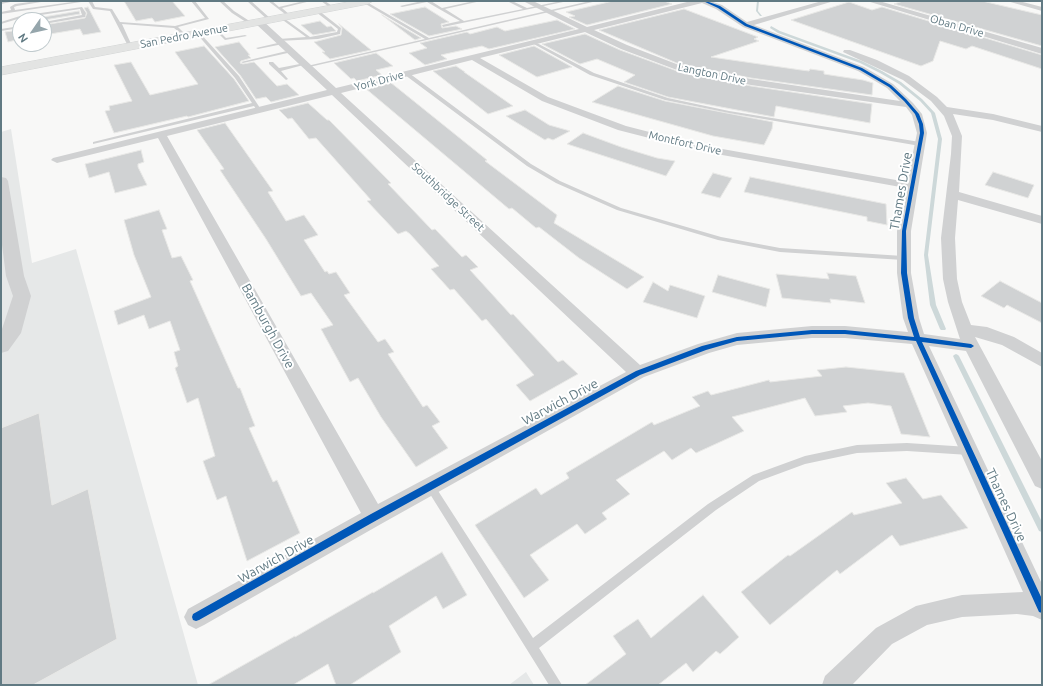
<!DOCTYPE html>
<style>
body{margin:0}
#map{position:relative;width:1043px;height:686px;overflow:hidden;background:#f8f8f7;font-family:Ubuntu,sans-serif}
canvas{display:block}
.frame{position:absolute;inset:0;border:2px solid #617a83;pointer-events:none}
.north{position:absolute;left:12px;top:12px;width:40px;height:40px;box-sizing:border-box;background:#fff;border:1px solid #c0cacd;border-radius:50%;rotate:236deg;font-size:11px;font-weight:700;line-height:16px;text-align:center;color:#617a83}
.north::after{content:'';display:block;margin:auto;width:14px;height:18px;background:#96a6ac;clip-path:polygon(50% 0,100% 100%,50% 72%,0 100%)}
</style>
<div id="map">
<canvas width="1043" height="686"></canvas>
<div class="frame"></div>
<div class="north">N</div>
</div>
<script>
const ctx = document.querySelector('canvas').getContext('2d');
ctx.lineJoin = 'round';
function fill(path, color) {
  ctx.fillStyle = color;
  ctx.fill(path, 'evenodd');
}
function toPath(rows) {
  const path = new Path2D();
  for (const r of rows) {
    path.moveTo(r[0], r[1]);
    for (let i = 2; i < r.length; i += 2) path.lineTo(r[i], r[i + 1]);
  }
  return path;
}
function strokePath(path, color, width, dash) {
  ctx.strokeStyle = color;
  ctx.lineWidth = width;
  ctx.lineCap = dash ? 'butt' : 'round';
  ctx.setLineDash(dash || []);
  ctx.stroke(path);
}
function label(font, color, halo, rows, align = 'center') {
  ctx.font = font + ' Ubuntu,sans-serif';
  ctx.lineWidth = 4;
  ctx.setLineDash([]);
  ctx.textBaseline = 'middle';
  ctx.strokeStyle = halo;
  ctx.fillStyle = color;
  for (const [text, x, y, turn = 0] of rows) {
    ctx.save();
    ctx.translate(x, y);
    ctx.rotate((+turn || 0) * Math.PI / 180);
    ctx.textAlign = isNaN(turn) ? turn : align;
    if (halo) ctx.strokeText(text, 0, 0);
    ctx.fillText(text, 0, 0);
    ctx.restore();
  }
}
fill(toPath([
 [11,129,32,263,76,249,198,685,1,685,1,132],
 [526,672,534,685,509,685]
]), '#e6e8e8');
fill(toPath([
 [757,1,759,1,758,11,762,16,760,16,756,11,757,1],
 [771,26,780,31,862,61,882,71,901,82,922,99,935,113,942,139,928,255,936,305,946,329,945,330,941,330,940,329,930,305,924,255,938,139,931,113,920,101,899,84,880,73,860,63,778,33,770,28,771,26],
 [956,354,958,355,959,356,1042,522,1042,532,1039,531,953,356,954,355,956,354]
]), '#cdd8d9');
const building = toPath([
 [124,1,172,1,185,16,155,22,152,18,136,21,124,1],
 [613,1,664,1,672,4,587,25,569,17,575,16,566,12,613,1],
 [903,1,982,1,1042,15,1042,46,894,4,903,1],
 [849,2,872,10,882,7,1042,55,1042,69,972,46,966,49,940,41,933,61,921,66,791,20,849,2],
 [88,7,101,32,83,35,80,29,44,35,44,25,85,18,87,13,84,8,88,7],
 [425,7,449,22,441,24,442,28,456,26,462,29,429,36,390,14,425,7],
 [684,9,758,37,754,39,759,41,711,57,801,70,809,71,810,69,824,71,824,74,830,75,863,80,873,83,872,95,751,78,679,64,599,30,684,9],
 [79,11,80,14,44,20,26,20,79,11],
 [382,15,421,38,415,40,382,15],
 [557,20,575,29,489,49,482,46,441,55,447,59,425,65,409,53,427,48,420,43,467,32,470,34,497,27,505,31,557,20],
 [320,21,327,27,331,26,336,31,313,35,301,25,320,21],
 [339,24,371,50,330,59,322,52,325,52,314,42,341,35,342,28,339,24],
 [20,30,20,39,8,42,5,32,20,30],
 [585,34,620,50,677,71,751,86,872,104,870,123,776,106,774,117,668,97,624,82,635,75,597,59,580,64,542,44,585,34],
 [239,42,250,55,248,55,251,58,241,61,240,63,243,64,254,62,277,86,287,84,299,95,271,102,266,97,256,99,240,75,215,47,239,42],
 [204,46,234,79,249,101,188,117,187,116,114,133,105,111,110,110,109,106,132,101,114,65,131,62,150,95,198,84,175,52,204,46],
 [534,46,572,67,537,77,499,55,534,46],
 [376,53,393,66,376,70,382,75,357,81,354,78,351,79,334,63,376,53],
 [456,66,465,72,464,72,513,106,488,114,433,71,456,66],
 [390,82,487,160,485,161,557,215,554,223,644,277,627,289,579,258,539,227,536,228,512,208,509,209,365,88,390,82],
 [618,86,665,101,773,122,772,129,764,145,713,136,592,102,618,86],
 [308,103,327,120,329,120,391,183,388,184,432,230,435,229,462,257,466,255,478,267,470,270,511,315,513,314,558,362,563,360,578,374,530,401,516,385,534,375,486,319,482,321,454,289,450,290,431,269,439,266,410,234,406,231,398,234,367,201,371,200,316,138,309,139,292,118,288,119,279,110,308,103],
 [525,110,549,125,570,131,553,140,548,138,545,140,506,116,525,110],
 [225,123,273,191,268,192,286,221,304,215,318,235,304,240,325,272,327,271,329,274,336,272,350,293,344,295,378,342,385,339,394,352,388,354,423,407,427,405,440,422,432,426,448,448,416,467,381,417,358,378,350,382,321,329,333,325,311,293,301,296,266,239,220,170,224,169,197,130,225,123],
 [583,133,621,147,657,158,675,161,666,176,567,144,583,133],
 [141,150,144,162,138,164,138,167,147,185,115,193,109,172,89,178,85,164,141,150],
 [993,172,1034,185,1028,198,985,185,993,172],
 [713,173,732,178,720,198,701,193,713,173],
 [750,177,886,204,887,225,867,221,867,217,744,192,750,177],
 [159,210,167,229,162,230,172,258,181,256,193,280,190,281,238,388,240,388,255,426,249,428,273,482,277,480,300,533,247,561,226,496,217,500,203,461,215,456,198,398,187,403,175,368,178,366,174,352,180,350,170,321,149,329,144,315,118,325,114,311,151,297,134,255,124,220,159,210],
 [827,273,856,276,865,303,830,299,831,303,782,298,776,274,829,279,827,273],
 [718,275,770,289,766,307,712,292,718,275],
 [1000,281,1042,303,1042,323,1007,305,1004,308,981,296,1000,281],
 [653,282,668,291,670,285,705,296,697,318,643,302,653,282],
 [846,367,904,373,930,437,901,434,891,406,868,403,843,406,847,412,815,416,805,398,732,417,744,431,696,453,691,448,672,460,664,451,616,480,630,494,602,513,607,519,585,534,577,524,530,555,549,580,524,598,475,525,536,488,541,495,569,478,566,473,652,422,654,425,700,406,692,397,708,391,711,395,769,380,770,382,822,376,817,370,846,367],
 [39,413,52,505,88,489,117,639,33,685,1,685,1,428,39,413],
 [906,478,923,499,941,495,968,528,900,546,892,535,840,574,837,570,770,625,741,592,788,555,790,556,852,512,854,515,902,503,886,483,906,478],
 [442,552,467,595,443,609,436,596,389,626,401,652,350,685,336,685,328,664,293,685,208,685,295,636,295,637,373,592,373,593,442,552],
 [703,595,739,637,720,654,716,651,693,672,686,663,658,685,585,685,626,654,613,636,638,619,651,638,703,595]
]);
fill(building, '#d0d2d3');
strokePath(building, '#e8e8e6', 1);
const primary = toPath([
 [353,1,373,1,368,4,1,75,1,67,353,1]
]);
strokePath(primary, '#d3d5d5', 1);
fill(toPath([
 [7,1,15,1,1,4,1,2,7,1],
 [37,1,47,1,17,6,14,7,15,10,79,1,81,2,1,14,1,12,11,10,10,7,15,4,37,1],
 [88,1,92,1,95,7,112,9,120,22,175,26,205,18,191,1,195,1,209,19,178,27,186,35,185,37,174,28,122,24,132,46,130,47,128,46,110,11,93,9,88,1],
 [219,1,223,1,234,11,251,22,251,24,249,24,232,13,219,1],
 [247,1,251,1,271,19,271,21,269,21,247,1],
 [268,1,272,1,279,7,304,1,311,1,282,8,290,15,289,17,268,1],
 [321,1,325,1,335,8,332,9,321,1],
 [365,1,429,38,590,1,597,1,305,68,305,66,307,66,425,39,364,3,365,1],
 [422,1,431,1,442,8,474,1,481,1,445,9,464,21,523,9,507,1,512,1,527,8,561,1,568,1,443,27,442,25,460,21,427,2,402,7,400,6,422,1],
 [82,7,86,13,85,17,44,24,44,22,82,15,80,9,21,18,1,24,1,22,20,16,82,7],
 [316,10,318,10,341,28,340,34,318,39,278,41,279,39,306,37,280,18,281,16,310,37,337,32,338,29,316,12,316,10],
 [20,26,20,28,1,31,1,29,20,26],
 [217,29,226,38,245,35,247,36,225,40,216,31,217,29],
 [197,32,199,32,239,76,260,108,260,109,256,109,254,106,93,144,93,142,252,103,235,78,197,34,197,32],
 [533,41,594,73,668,98,729,111,920,142,923,144,920,146,729,113,665,100,590,75,532,43,533,41],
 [282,42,283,44,258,49,256,48,282,42],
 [291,50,293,51,292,52,243,63,241,62,291,50],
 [269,62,273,62,279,68,305,63,307,64,281,71,288,79,286,80,269,64,269,62],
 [405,73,409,73,531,164,560,181,621,208,721,237,780,248,903,256,906,258,903,260,780,252,718,240,617,210,556,183,527,166,405,75,405,73],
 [907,443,969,447,972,448,974,451,972,454,969,455,907,451,857,453,805,464,759,481,716,510,539,648,562,685,549,685,425,486,427,483,430,482,433,483,533,638,708,504,753,475,805,456,857,445,907,443]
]), '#d0d1d2');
fill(toPath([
 [523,1,533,1,587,27,691,1,710,1,722,5,747,22,822,1,834,1,754,25,864,67,893,84,913,103,922,114,927,133,911,231,911,273,919,318,924,334,960,339,948,302,943,279,941,238,951,154,952,136,944,116,931,101,903,80,843,52,844,50,850,50,877,60,909,76,937,97,947,107,993,114,1042,126,1042,132,993,120,953,114,962,136,959,192,1042,216,1042,224,958,200,955,238,957,279,962,302,971,325,987,327,1014,337,1042,353,1042,367,1002,345,975,337,1042,461,1042,489,1035,486,966,351,929,346,1042,584,1042,620,1033,616,1017,614,962,617,927,625,892,644,852,685,822,685,825,676,876,628,916,606,962,595,1023,592,912,344,845,338,812,338,737,345,709,353,644,377,381,524,204,625,196,629,188,625,184,617,188,609,361,513,158,138,57,163,51,160,53,158,327,90,256,24,256,20,262,20,336,88,579,29,523,1],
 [702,3,716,9,743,27,858,71,887,88,900,101,751,79,679,65,627,45,594,30,702,3],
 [585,32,621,49,677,70,751,85,906,107,912,115,917,133,907,182,700,145,626,126,548,97,480,58,585,32],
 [472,60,542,101,618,130,700,151,906,188,897,231,897,273,903,318,908,332,845,326,812,326,737,333,698,344,640,365,341,93,472,60],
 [332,95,626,372,378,504,167,136,332,95],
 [867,1,879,1,1042,48,1042,54,867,1],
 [1007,1,1019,1,1042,7,1042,11,1007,1]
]), '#d0d1d2');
fill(toPath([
 [1,177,6,178,8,181,24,276,31,296,21,333,8,351,1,353,1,332,13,296,6,276,1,237,1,177]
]), '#d0d1d2');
fill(primary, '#e3e4e3');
fill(toPath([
 [703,1,706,1,720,6,747,24,862,68,891,85,906,99,919,114,923,124,924,133,906,231,907,273,914,318,920,337,971,344,974,346,971,348,922,342,1042,599,1042,613,1039,612,916,341,845,334,812,334,737,341,706,350,640,375,377,520,199,620,196,621,193,620,192,617,193,614,371,514,636,371,702,346,737,337,812,330,845,330,914,337,908,318,901,273,902,231,920,133,919,124,915,114,904,101,889,87,860,70,745,26,718,8,703,1]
]), '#0057b8');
label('11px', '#617a83', '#fff', [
 ["Oban Drive",957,26,16],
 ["San Pedro Avenue",184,36,-11],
 ["Langton Drive",712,74,12],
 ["York Drive",379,81,-15],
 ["Montfort Drive",685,143,13],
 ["Southbridge Street",448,197,43]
]);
label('13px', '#617a83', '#fff', [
 ["Thames Drive",901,191,-80],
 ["Bamburgh Drive",268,326,61],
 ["Warwich Drive",560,402,-28],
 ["Thames Drive",1006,505,65],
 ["Warwich Drive",276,559,-29]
]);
</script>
